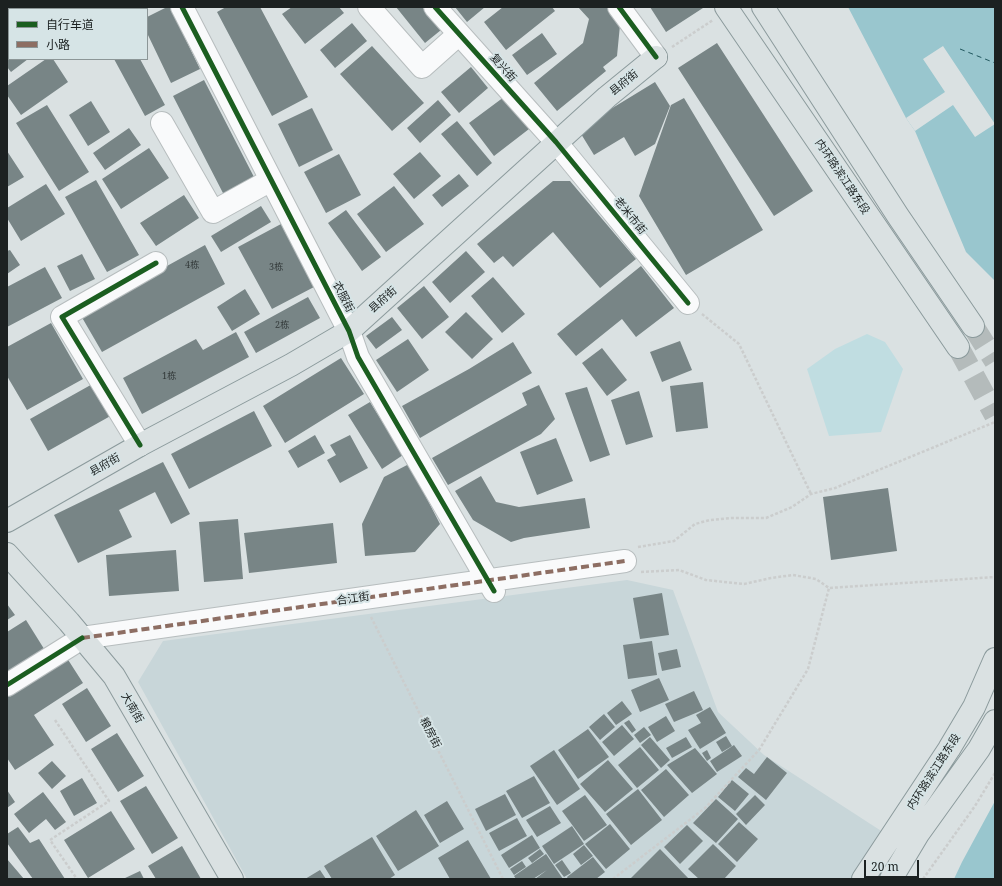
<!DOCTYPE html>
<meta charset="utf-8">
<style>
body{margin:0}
#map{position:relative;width:1002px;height:886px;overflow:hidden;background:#dae1e2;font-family:"Noto Serif","Noto Sans SC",serif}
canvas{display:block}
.frame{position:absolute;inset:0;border:8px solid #1c2121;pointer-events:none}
.legend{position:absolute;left:8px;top:8px;width:140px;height:52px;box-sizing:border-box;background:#d6e4e6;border:1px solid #8c9697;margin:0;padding:5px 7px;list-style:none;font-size:12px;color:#1c2121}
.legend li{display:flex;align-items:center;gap:8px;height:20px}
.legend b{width:20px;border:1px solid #8c9697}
.scale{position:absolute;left:864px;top:860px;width:55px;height:18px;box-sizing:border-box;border:2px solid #1c2121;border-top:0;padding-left:5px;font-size:12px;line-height:14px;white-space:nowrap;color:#1c2121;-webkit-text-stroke:3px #d6e4e6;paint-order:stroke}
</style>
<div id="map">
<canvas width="1002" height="886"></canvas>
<div class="frame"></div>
<ul class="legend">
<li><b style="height:5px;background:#1b5e20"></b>自行车道</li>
<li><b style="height:5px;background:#8d6e63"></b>小路</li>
</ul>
<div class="scale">20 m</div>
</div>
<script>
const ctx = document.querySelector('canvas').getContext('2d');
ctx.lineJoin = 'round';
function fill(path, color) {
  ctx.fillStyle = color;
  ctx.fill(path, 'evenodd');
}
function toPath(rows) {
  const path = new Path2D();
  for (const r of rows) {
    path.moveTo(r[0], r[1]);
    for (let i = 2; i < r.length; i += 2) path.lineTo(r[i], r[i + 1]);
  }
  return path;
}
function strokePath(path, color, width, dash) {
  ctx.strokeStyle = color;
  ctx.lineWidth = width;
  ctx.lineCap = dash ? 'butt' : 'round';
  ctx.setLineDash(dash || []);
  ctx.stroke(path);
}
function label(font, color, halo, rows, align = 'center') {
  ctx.font = font + ' "Noto Serif","Noto Sans SC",serif';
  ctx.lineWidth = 4;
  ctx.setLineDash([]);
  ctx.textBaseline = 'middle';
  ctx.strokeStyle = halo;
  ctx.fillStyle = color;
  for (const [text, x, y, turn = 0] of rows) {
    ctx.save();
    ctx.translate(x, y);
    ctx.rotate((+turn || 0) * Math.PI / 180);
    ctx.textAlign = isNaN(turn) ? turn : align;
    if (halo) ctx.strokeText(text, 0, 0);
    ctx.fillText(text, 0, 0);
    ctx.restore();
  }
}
fill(toPath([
 [627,580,673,590,718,712,764,755,889,836,860,879,247,879,138,682,163,641]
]), '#c8d6d9');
fill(toPath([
 [867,334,885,342,903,369,881,432,829,436,807,369,835,349]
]), '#c0dde1');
fill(toPath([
 [848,7,995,7,995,281,966,252,915,131,906,118],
 [995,801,995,879,954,879,962,862]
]), '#99c6ce');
fill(toPath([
 [943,46,995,124,975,137,953,105,915,131,906,118,945,92,923,59]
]), '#dae1e2');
strokePath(toPath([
 [960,49,995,63]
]), '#20565d', 1, [5, 4]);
fill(toPath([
 [7,7,21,7,23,9,9,9,9,20,7,21],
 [42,7,98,7,99,9,39,9],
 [167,7,170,7,200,69,171,83,147,33,147,17],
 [226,7,260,7,308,97,272,116,217,12],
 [292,7,339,7,344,13,305,44,282,14],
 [396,7,422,7,441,30,425,43],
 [455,7,485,7,467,22],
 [503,7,552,7,555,11,506,50,484,22],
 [578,7,611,7,620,25,617,56,603,67,606,71,557,111,534,83,583,43,589,19],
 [650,7,702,7,703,8,666,32],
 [352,23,367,41,335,68,320,50],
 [9,27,9,59,28,59,11,72,7,67,7,29],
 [542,33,557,54,527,75,512,55],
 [717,43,813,191,774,216,678,68],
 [372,46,424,103,392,131,340,74],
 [46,59,53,59,68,82,21,115,7,95,7,86],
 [114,59,140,59,165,105,145,116],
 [471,67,488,88,459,113,441,92],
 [204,80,255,179,224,195,173,96],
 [655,82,670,106,655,144,635,156,624,137,594,155,578,129],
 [504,97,529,129,494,156,469,123],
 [684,98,763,230,686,275,639,196,671,105],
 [438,100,451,115,420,143,407,128],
 [91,101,110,132,88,146,69,115],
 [47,105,89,172,59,191,16,123],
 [312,108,333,150,299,167,278,124],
 [457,121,492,163,477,176,441,134],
 [129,128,141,145,105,170,93,153],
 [149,148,169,178,121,209,102,179],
 [7,151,24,177,7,187],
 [420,152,441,176,414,199,393,174],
 [339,154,361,195,326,213,304,172],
 [459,174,469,186,442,207,432,195],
 [96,180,139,255,107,272,65,197],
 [553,181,570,181,636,259,600,288,553,232,513,267,503,256,494,263,477,244],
 [46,184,65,214,21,241,7,218,7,208],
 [394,186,424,224,386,252,357,214],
 [184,195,199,218,156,246,140,223],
 [261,206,271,222,221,252,211,236],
 [346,210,381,257,362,271,328,223],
 [281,224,314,287,272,309,238,247],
 [205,245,225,284,102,352,80,314],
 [10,250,20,265,7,274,7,251],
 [466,251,485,272,450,303,432,282],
 [82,254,95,279,70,291,57,266],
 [641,266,674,308,636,337,622,319,576,356,557,334],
 [45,267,62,298,7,327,7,287],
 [493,277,525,314,502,333,471,296],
 [424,286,449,317,422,339,397,308],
 [245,289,260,314,232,331,217,307],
 [308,297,320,318,256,353,244,332],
 [466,312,493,339,472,359,445,332],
 [392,317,402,330,376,349,366,336],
 [51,323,83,379,27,410,7,376,7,347],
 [236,332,249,357,142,414,123,378,196,339,203,350],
 [408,339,429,370,397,392,376,360],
 [680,341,692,370,662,382,650,352],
 [513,342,532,373,420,438,402,406,469,369],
 [602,348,627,380,607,396,582,363],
 [341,358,364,394,285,443,263,406],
 [96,382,114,414,48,451,30,419],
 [703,382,708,428,676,432,670,386],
 [539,385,555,419,541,434,448,485,432,458,527,405,522,393],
 [587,387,610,455,590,462,565,393],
 [639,391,653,437,626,445,611,400],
 [370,402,403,455,382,469,348,415],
 [254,411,272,446,189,489,171,454],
 [315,435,325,453,298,468,288,451],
 [350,435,368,468,340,483,327,460,336,455,330,445],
 [556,438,573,481,537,495,520,452],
 [163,462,190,514,171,524,155,492,119,510,132,537,78,563,54,515],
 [409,464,440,524,415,552,365,556,362,524,384,477],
 [481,476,496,502,519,507,585,498,590,528,524,538,511,542,473,520,455,491],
 [888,488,897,551,831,560,823,497],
 [238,519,243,579,204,582,199,522],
 [333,523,337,563,249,573,244,533],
 [176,550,179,591,109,596,106,555],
 [662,593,669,635,640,639,633,598],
 [7,604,15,615,7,620],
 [26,620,46,652,7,677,7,632],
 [652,641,657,675,628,679,623,645],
 [677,649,681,667,662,671,658,653],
 [65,655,83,683,34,715,54,745,15,770,7,758,7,693],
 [659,678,669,700,640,712,631,690],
 [87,688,111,726,86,742,62,704],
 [694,691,703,710,674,722,665,704],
 [622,701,632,714,616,725,607,713],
 [710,707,726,733,700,749,688,730,701,723,696,715],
 [604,714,615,727,600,740,589,727],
 [666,716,675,731,657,742,648,727],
 [629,720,636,730,632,733,624,723],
 [622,725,634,739,614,756,602,742],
 [644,727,651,735,640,743,634,735],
 [588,729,609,757,578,779,558,750],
 [117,733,144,776,118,792,91,749],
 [726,736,732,746,722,752,716,742],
 [650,737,670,760,661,768,641,745],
 [686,737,692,747,672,758,666,748],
 [734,745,742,756,717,772,710,761],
 [640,747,659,770,637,788,618,765],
 [695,748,717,774,692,793,667,765],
 [554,750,580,789,557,805,530,766],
 [707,750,711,758,707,761,702,753],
 [767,757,787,773,766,800,738,777,746,768,754,774],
 [608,760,633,789,605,812,580,784],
 [52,761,66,776,52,789,38,773],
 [666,769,689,795,664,817,641,790],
 [534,776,550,803,522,818,506,791],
 [82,778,97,803,74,816,60,791],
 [732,780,749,794,735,811,718,797],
 [146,786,178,838,152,854,120,801],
 [638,789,662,820,631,845,606,814],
 [7,790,15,802,7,808],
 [43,792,66,822,55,830,46,819,29,833,14,814],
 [505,794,516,815,486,831,475,809],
 [585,795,607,825,584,841,562,811],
 [755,795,765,805,746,825,736,814],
 [716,799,738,819,716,843,693,823],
 [447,801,464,829,440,843,424,815],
 [550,806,561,823,537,837,526,820],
 [416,810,439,846,398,871,376,836],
 [111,811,135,849,88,878,64,840],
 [517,818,527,836,499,851,489,833],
 [739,822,758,839,737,862,718,844],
 [610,824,630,849,606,869,585,844],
 [687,825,703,841,680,864,664,847],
 [572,826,584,844,554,864,542,846],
 [18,827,30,843,39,839,65,879,33,879,7,843,7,834],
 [532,835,540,848,509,868,501,855],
 [372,837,395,875,389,879,332,879,324,866],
 [468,840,491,879,450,879,438,858],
 [713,844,736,866,724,879,699,879,688,869],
 [584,845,593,856,581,865,573,854],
 [182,846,201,879,156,879,148,866],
 [540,849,544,854,532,863,528,858],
 [660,849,689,879,630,879],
 [546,854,563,879,535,879,547,870,533,879,516,879,514,876],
 [593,857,605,872,596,879,568,879,567,877],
 [7,859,24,879,7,879],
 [562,860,571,873,564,877,555,865],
 [522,861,526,867,514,875,510,869],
 [320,870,326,879,305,879],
 [140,871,144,879,123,879]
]), '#788586');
strokePath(toPath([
 [973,326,995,361],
 [958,347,995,415]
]), '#b4bbbb', 22, [22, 11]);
const minor = toPath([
 [182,7,349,331,358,357,494,591],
 [369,7,422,67,459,34],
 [435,7,556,142,688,303],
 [619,7,656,57],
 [162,123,213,212,271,180],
 [140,445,62,317,156,263],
 [7,685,82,638,625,561]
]);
const major = toPath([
 [726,7,958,347],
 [763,7,898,216,973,326],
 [7,521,140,445,291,365,349,331,607,97,656,57],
 [7,554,69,622,114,676,232,879],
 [863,879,949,749,974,707,995,659],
 [891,879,918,834,979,749,995,721]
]);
strokePath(minor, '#b7bdbe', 24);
strokePath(major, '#8b9a9c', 24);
strokePath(toPath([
 [672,47,713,20],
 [702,314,739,344,811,494],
 [638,547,674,541,695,524,710,520,732,518,766,518,792,507,811,494,835,488,995,422],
 [641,572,679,570,706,580,744,584,771,578,793,575,816,579,829,588,995,577],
 [371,617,503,879],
 [55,720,109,801,50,840,77,879],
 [613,879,705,808,759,750,808,669,829,588],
 [923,879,975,806,995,773]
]), '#cbcdcd', 2.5, [3, 2]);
strokePath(minor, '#f9fafb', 22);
strokePath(major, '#dae1e2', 22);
strokePath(toPath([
 [82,638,625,561]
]), '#8d6e63', 4, [8, 4]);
strokePath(toPath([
 [182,7,349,331,358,357,494,591],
 [435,7,556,142,688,303],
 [619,7,656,57],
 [140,445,62,317,156,263],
 [7,685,82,638]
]), '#1b5e20', 5);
label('9px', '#333a3a', null, [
 ["4栋",192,265],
 ["3栋",276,267],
 ["2栋",282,325],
 ["1栋",169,376]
]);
label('11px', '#1c2121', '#d6e4e6', [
 ["复兴街",503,68,48],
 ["县府街",624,83,-39],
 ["内环路滨江路东段",842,177,56],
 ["老米市街",630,216,51],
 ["衣服街",343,297,63],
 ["县府街",383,300,-42],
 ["县府街",105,465,-30],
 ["合江街",353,599,-8],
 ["大南街",132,708,60],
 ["粮房街",430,733,63],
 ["内环路滨江路东段",934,772,-57]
]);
</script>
